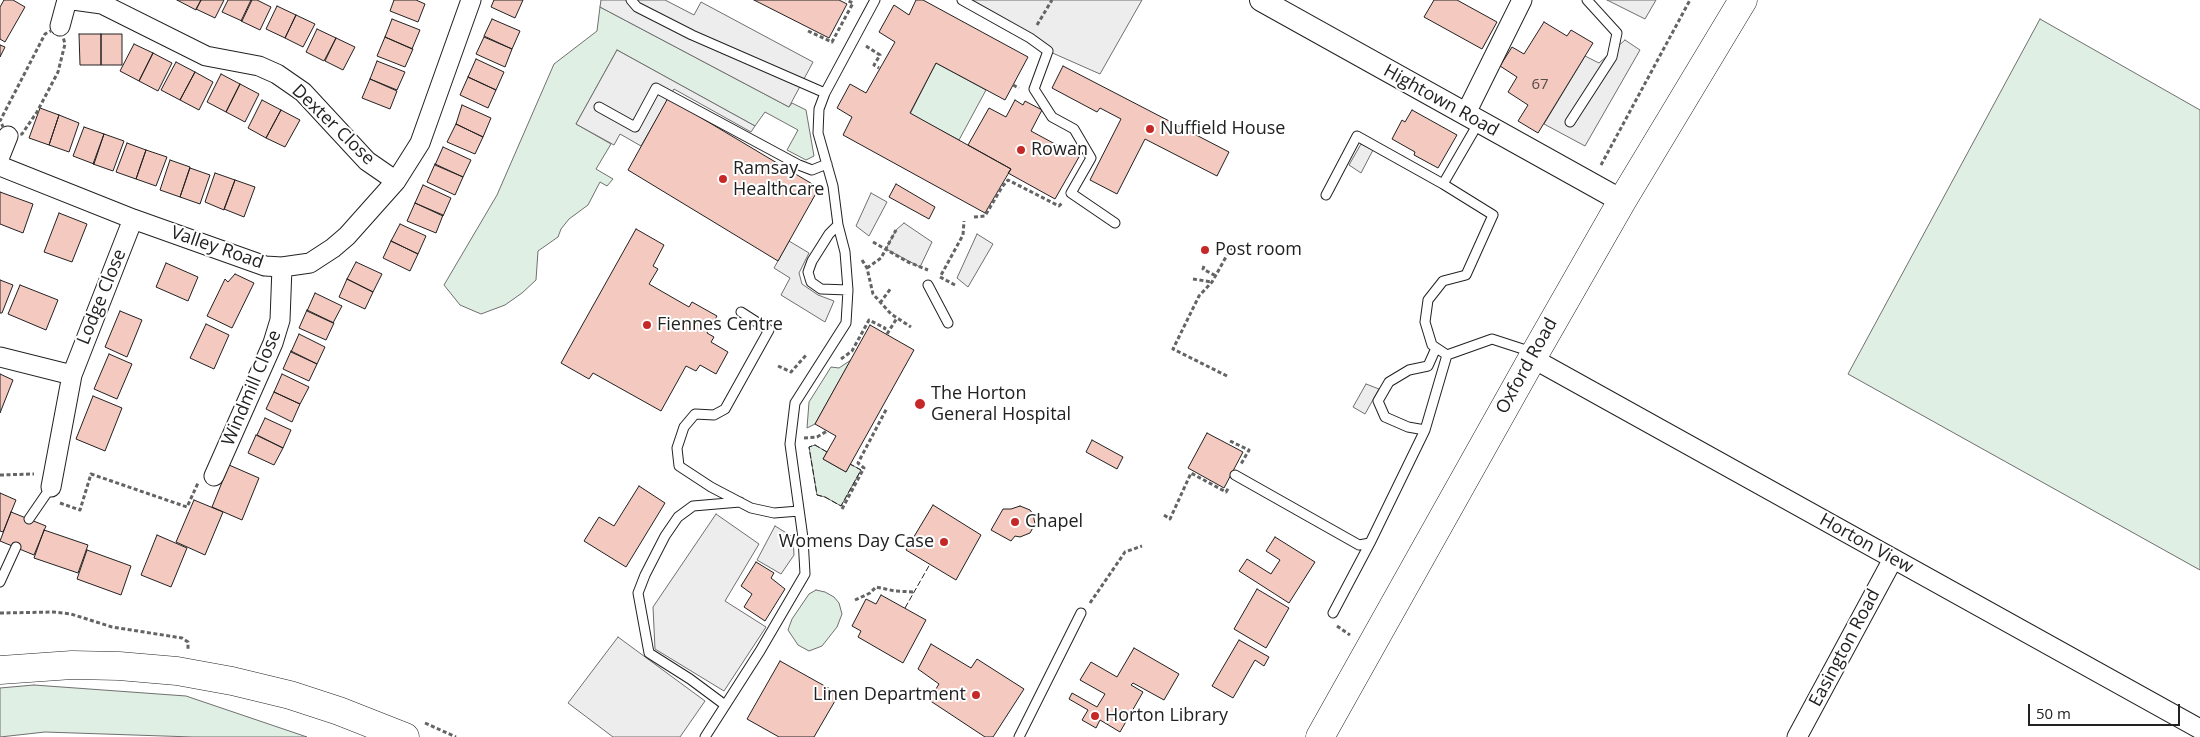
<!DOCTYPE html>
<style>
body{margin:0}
#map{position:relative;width:2200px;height:737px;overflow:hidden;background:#fff;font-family:"Open Sans",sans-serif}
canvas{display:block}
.scale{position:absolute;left:2028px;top:704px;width:152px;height:22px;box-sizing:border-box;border:2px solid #222;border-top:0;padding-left:6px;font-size:15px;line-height:18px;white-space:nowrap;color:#222;-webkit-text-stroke:4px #fff;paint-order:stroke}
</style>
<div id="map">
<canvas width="2200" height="737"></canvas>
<div class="scale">50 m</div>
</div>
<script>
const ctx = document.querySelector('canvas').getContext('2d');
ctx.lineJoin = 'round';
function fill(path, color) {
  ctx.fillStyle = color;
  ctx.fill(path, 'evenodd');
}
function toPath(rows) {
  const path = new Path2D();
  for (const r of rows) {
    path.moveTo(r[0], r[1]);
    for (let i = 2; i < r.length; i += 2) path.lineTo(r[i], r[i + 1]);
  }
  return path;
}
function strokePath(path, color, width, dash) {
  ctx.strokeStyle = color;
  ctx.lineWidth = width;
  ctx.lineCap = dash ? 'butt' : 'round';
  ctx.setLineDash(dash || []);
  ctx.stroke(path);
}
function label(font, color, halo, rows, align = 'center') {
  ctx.font = font + ' "Open Sans",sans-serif';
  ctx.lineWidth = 4;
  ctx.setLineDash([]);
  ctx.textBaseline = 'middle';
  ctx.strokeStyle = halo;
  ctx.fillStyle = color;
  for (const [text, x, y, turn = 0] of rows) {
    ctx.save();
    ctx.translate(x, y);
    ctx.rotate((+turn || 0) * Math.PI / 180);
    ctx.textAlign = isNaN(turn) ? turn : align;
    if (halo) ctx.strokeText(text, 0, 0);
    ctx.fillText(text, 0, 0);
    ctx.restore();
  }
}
const green = toPath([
 [600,7,789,107,792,103,806,110,814,156,806,160,787,150,798,130,765,112,755,126,617,50,576,124,611,144,596,169,613,179,607,186,600,182,588,205,569,219,561,229,558,237,538,251,536,280,522,293,505,305,481,314,460,305,444,285,497,195,554,64,597,31,600,7],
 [2040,19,2200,110,2200,570,1848,374,2040,19],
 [936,63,986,90,959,140,910,114,936,63],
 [851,360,815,424,807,428,809,402,831,367,839,368,851,360],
 [815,445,827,452,823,459,846,472,850,464,861,470,841,506,825,497,817,495,809,447,815,445],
 [816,590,825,592,834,597,839,603,842,614,837,627,822,646,809,651,798,645,788,630,792,619,809,594,816,590],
 [34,685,186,696,307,737,193,737,45,732,0,737,0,688,34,685]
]);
fill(green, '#e0efe3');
strokePath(green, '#6f6f6f', 1);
const parking = toPath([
 [601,0,665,0,694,15,701,2,813,62,789,107,600,7,601,0],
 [962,0,1142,0,1100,74,1048,51,962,0],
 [1607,0,1656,0,1645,19,1607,0],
 [1625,40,1640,50,1585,146,1544,124,1585,56,1599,63,1625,40],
 [617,50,755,126,751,132,674,89,641,146,620,134,614,145,576,124,617,50],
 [1361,144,1373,150,1361,173,1349,165,1361,144],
 [871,193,887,202,869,236,856,226,871,193],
 [904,223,932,242,920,267,886,249,896,230,904,223],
 [977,234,993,244,968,287,957,278,977,234],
 [789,241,809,253,799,273,802,284,818,295,834,301,825,322,781,295,790,278,774,268,789,241],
 [1366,384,1379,389,1365,414,1353,407,1366,384],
 [716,514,759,544,725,601,766,627,724,691,655,649,653,607,716,514],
 [775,526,793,537,794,555,781,574,757,560,775,526],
 [618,637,705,701,680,737,613,737,568,703,618,637]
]);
fill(parking, '#ededed');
strokePath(parking, '#6f6f6f', 1);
const building = toPath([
 [4,0,13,0,25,7,5,42,0,39,0,7,4,0],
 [177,0,201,0,196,10,177,0],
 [201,0,224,0,215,18,196,9,201,0],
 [228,0,252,0,242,21,222,12,228,0],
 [251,0,257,0,271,7,260,30,241,21,251,0],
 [394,0,416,0,425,4,418,22,390,11,394,0],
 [494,0,523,0,515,18,491,7,494,0],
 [754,0,839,0,847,4,829,38,754,0],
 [916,0,923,0,1028,57,1005,100,936,63,910,113,1011,169,985,213,843,135,852,117,837,108,850,84,866,93,895,42,879,32,894,5,909,15,916,0],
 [1434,0,1457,0,1497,22,1482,49,1424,17,1434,0],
 [277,6,296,15,285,38,266,29,277,6],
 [296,15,315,24,303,47,285,38,296,15],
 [392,19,420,30,412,49,385,37,392,19],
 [492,19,520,31,512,49,484,36,492,19],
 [1544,22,1567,36,1571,30,1593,43,1538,133,1518,121,1528,105,1508,92,1517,77,1500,66,1512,47,1524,54,1544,22],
 [317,29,336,38,324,61,306,52,317,29],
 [79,34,101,34,101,65,80,65,79,34],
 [101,34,122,34,122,65,101,65,101,34],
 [385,37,413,49,405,67,377,56,385,37],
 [484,37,512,49,505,67,476,54,484,37],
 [336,38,355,47,343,70,325,61,336,38],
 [134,44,153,53,139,81,120,71,134,44],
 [0,45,5,47,0,57,0,45],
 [153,53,172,63,158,91,139,81,153,53],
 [476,59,504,72,496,90,468,77,476,59],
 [377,61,405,72,397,90,370,79,377,61],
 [176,62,195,72,180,100,161,90,176,62],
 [1063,66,1229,152,1217,176,1145,139,1117,194,1090,180,1121,119,1100,108,1097,112,1052,88,1063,66],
 [195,72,213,82,199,110,180,100,195,72],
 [221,74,240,84,226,112,207,102,221,74],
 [468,77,496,90,488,108,460,95,468,77],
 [370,79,397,91,390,109,362,98,370,79],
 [240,84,259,94,245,122,226,112,240,84],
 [668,98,819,188,778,261,628,170,668,98],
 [262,100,281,110,266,138,248,128,262,100],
 [1015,100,1023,105,1025,101,1042,110,1031,131,1079,157,1055,199,1008,173,1011,169,968,145,989,108,1006,117,1015,100],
 [462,105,491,118,483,137,456,124,462,105],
 [40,108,59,115,49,145,29,138,40,108],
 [281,110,300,120,285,147,266,138,281,110],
 [1412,110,1457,135,1438,168,1414,155,1415,152,1392,139,1402,120,1405,122,1412,110],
 [59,115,79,123,69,152,49,145,59,115],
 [456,124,483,137,475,154,447,142,456,124],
 [84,127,104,134,94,164,73,156,84,127],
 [104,134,124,141,113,171,93,164,104,134],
 [127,143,146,150,136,179,116,172,127,143],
 [443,147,471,160,463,177,435,165,443,147],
 [146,150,167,157,156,186,136,179,146,150],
 [170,160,190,167,180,197,160,190,170,160],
 [435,164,463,177,455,195,427,182,435,164],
 [190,168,210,175,200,204,180,197,190,168],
 [215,173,235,180,224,210,205,202,215,173],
 [235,180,255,187,244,217,224,209,235,180],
 [896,184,935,207,929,219,889,197,896,184],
 [423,185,451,198,443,216,415,203,423,185],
 [0,192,33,204,23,233,0,224,0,192],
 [415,203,443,215,436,233,407,221,415,203],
 [59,213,87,224,72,262,44,252,59,213],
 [400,224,426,236,418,254,391,241,400,224],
 [636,229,664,245,653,266,658,269,649,284,689,307,692,302,717,316,707,333,714,337,711,342,728,352,716,374,700,365,696,371,686,366,661,411,593,373,589,379,561,363,636,229],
 [391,241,418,254,410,271,383,258,391,241],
 [356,262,382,274,373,292,347,279,356,262],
 [166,263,198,277,188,301,156,287,166,263],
 [235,274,254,283,232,328,207,316,225,279,228,282,235,274],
 [347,279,373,292,365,309,339,297,347,279],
 [0,280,13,285,2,313,0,313,0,280],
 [20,285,58,300,46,330,8,314,20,285],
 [315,293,342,306,333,323,307,311,315,293],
 [307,310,334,323,326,340,299,328,307,310],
 [120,311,142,320,127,357,105,347,120,311],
 [206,324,229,335,214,369,190,358,206,324],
 [870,325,914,350,846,472,823,459,836,436,815,424,870,325],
 [299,334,325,347,317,364,291,352,299,334],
 [291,351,317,364,309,381,283,369,291,351],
 [109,354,132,364,117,399,94,389,109,354],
 [0,374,13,380,0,413,0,374],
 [282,374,309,387,300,404,274,392,282,374],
 [274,392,300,404,292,422,266,409,274,392],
 [93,396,122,408,105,451,76,439,93,396],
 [265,418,291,430,283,448,257,435,265,418],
 [1207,433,1243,452,1224,488,1188,468,1207,433],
 [256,435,283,448,274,465,248,453,256,435],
 [1092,440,1123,457,1117,469,1086,452,1092,440],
 [229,465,259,478,242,520,212,507,229,465],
 [639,486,665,503,626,567,584,541,599,517,614,526,639,486],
 [0,493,16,500,3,532,0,531,0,493],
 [194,500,223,512,205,555,176,542,194,500],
 [933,505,981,535,956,580,906,550,933,505],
 [1020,506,1030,510,1033,514,1035,524,1030,533,1020,537,1015,536,1011,541,991,530,1003,509,1011,509,1020,506],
 [11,512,46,526,34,555,0,541,11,512],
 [44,530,88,545,78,573,34,558,44,530],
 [157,535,187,548,171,587,141,575,157,535],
 [1275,537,1315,562,1289,603,1239,571,1247,559,1271,574,1280,560,1266,551,1275,537],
 [87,550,131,566,121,595,77,579,87,550],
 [756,562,774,573,771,578,785,589,765,621,744,607,752,594,741,586,756,562],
 [1257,589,1289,608,1266,648,1234,629,1257,589],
 [881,595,926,620,903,663,858,637,861,631,852,626,866,599,876,604,881,595],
 [1239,640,1269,657,1264,666,1255,660,1233,698,1212,686,1239,640],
 [931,644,971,668,977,659,1024,689,993,737,985,737,929,700,939,684,918,669,931,644],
 [1134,648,1179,674,1164,700,1133,683,1131,685,1143,692,1120,732,1100,720,1096,728,1082,720,1088,710,1069,699,1072,693,1097,707,1105,694,1080,680,1091,662,1117,677,1134,648],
 [780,661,839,694,814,737,779,737,747,719,780,661]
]);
fill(building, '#f3c9c0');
strokePath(building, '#222', 1);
const service = toPath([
 [631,0,637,7,692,35,825,93],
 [962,0,1030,38,1048,51,1034,89,1052,117,1074,129,1091,158,1071,193,1115,223],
 [599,107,635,127,656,88,799,165,812,170,827,164],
 [1570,122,1612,57,1617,33,1587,0],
 [1443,184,1479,122],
 [1326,195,1357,136,1443,184,1493,215,1466,275,1443,281,1428,300,1425,322,1432,345,1447,355],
 [838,225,829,234,812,261,808,272,811,282,821,289,848,290],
 [928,285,948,323],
 [741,312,769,330,725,409,714,415,695,414,684,427,677,448,679,466,711,487,751,508,774,513,799,511],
 [1447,355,1492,339,1532,352],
 [1425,430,1408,427,1385,417,1378,401,1389,382,1409,370,1428,366,1436,348],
 [1235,475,1359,545,1370,543],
 [29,519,51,487],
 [0,582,16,547],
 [1333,613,1370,543,1425,430,1447,355],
 [725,705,690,679,649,653,638,593,645,575,665,536,678,517,693,506,740,502],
 [705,737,760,651,805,574,803,538,790,444,795,403,846,323,848,290,845,252,838,225,833,186,818,133,819,109,825,93,875,0],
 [1019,737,1081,613]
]);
const minor = toPath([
 [73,0,102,4,206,56,259,66,277,74,303,92,367,161,396,181],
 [60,26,67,0],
 [1465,115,1522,0],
 [0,156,8,136],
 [0,166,133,219,265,266,282,267,310,263,333,248,347,236,396,181,420,143,471,0],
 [0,357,72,375],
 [1532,358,2200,729],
 [214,476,273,343,280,320,282,267],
 [51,487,72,375,133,219],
 [1797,737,1893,559]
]);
const tertiary = toPath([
 [1261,0,1622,201]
]);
const primary = toPath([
 [0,670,72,665,119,666,177,671,232,681,290,695,339,711,405,737],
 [1320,737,1538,348,1622,201,1743,0]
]);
strokePath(service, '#222', 11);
strokePath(minor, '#222', 21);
strokePath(tertiary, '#222', 24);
strokePath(primary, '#222', 29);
strokePath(toPath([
 [1037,25,1052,0],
 [60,26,65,44,58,72,37,112,22,134,8,136,0,121,45,34,60,26],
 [808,31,832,42,853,3,846,0],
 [866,46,880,55,874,65,879,68],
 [1013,85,1019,88],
 [1601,165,1690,0],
 [974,217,985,216,1002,187,1008,180,1059,206,1062,203],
 [873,242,908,262,928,270],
 [862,260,867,268,873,294,891,314,911,327],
 [1204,266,1203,269,1216,276],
 [867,268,881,258,896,230],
 [1193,279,1212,282],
 [955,285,940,277,963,235,964,221],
 [880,303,891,288],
 [887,334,897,318],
 [841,359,852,351,869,320,885,328,883,332],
 [778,366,791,372,807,354],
 [1227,376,1173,349,1199,296,1212,282,1231,248,1238,252],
 [804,438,817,437,827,431],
 [1230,441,1249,450,1241,464],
 [0,475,34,474],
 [60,503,80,510,91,474,187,507,198,483],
 [842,509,864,468,858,463,887,408],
 [1164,515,1170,519,1191,473,1226,492,1229,487],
 [855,600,870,593,876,587,895,591,914,592],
 [1090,603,1125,552,1142,546],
 [0,613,53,612,71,614,112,627,182,638,188,642,188,649],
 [1337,626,1350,635],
 [425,723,456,737]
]), '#646464', 3, [4, 2.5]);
strokePath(service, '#fff', 9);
strokePath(minor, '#fff', 19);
strokePath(tertiary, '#fff', 22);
strokePath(primary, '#fff', 28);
strokePath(toPath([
 [827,452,815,445,809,447,817,495,825,497,841,506,861,470,850,464],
 [905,608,930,564]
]), '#222', 1, [6, 2.5]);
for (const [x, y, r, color] of [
 [1150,129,5,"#c62828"],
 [1021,150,5,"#c62828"],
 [723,179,5,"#c62828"],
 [1205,250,5,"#c62828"],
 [647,325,5,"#c62828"],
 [920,404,6,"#c62828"],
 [1015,522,5,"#c62828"],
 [944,542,5,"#c62828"],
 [976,695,5,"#c62828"],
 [1095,716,5,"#c62828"]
]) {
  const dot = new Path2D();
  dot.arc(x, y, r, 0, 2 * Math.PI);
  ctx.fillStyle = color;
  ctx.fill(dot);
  strokePath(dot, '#fff', 2);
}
label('15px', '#564c4a', null, [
 ["67",1540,85]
]);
label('18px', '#222', '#fff', [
 ["Hightown Road",1441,101,29],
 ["Dexter Close",333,125,44],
 ["Valley Road",217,248,19],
 ["Lodge Close",102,297,-68],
 ["Oxford Road",1527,366,-61],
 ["Windmill Close",252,388,-67],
 ["Horton View",1866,544,29],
 ["Easington Road",1845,648,-62]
]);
label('18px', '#222', '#fff', [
 ["Nuffield House",1160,129],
 ["Rowan",1031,150],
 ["Ramsay",733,169],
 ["Healthcare",733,190],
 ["Post room",1215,250],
 ["Fiennes Centre",657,325],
 ["The Horton",931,394],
 ["General Hospital",931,415],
 ["Chapel",1025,522],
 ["Womens Day Case",934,542,"right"],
 ["Linen Department",966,695,"right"],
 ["Horton Library",1105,716]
], 'left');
</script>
